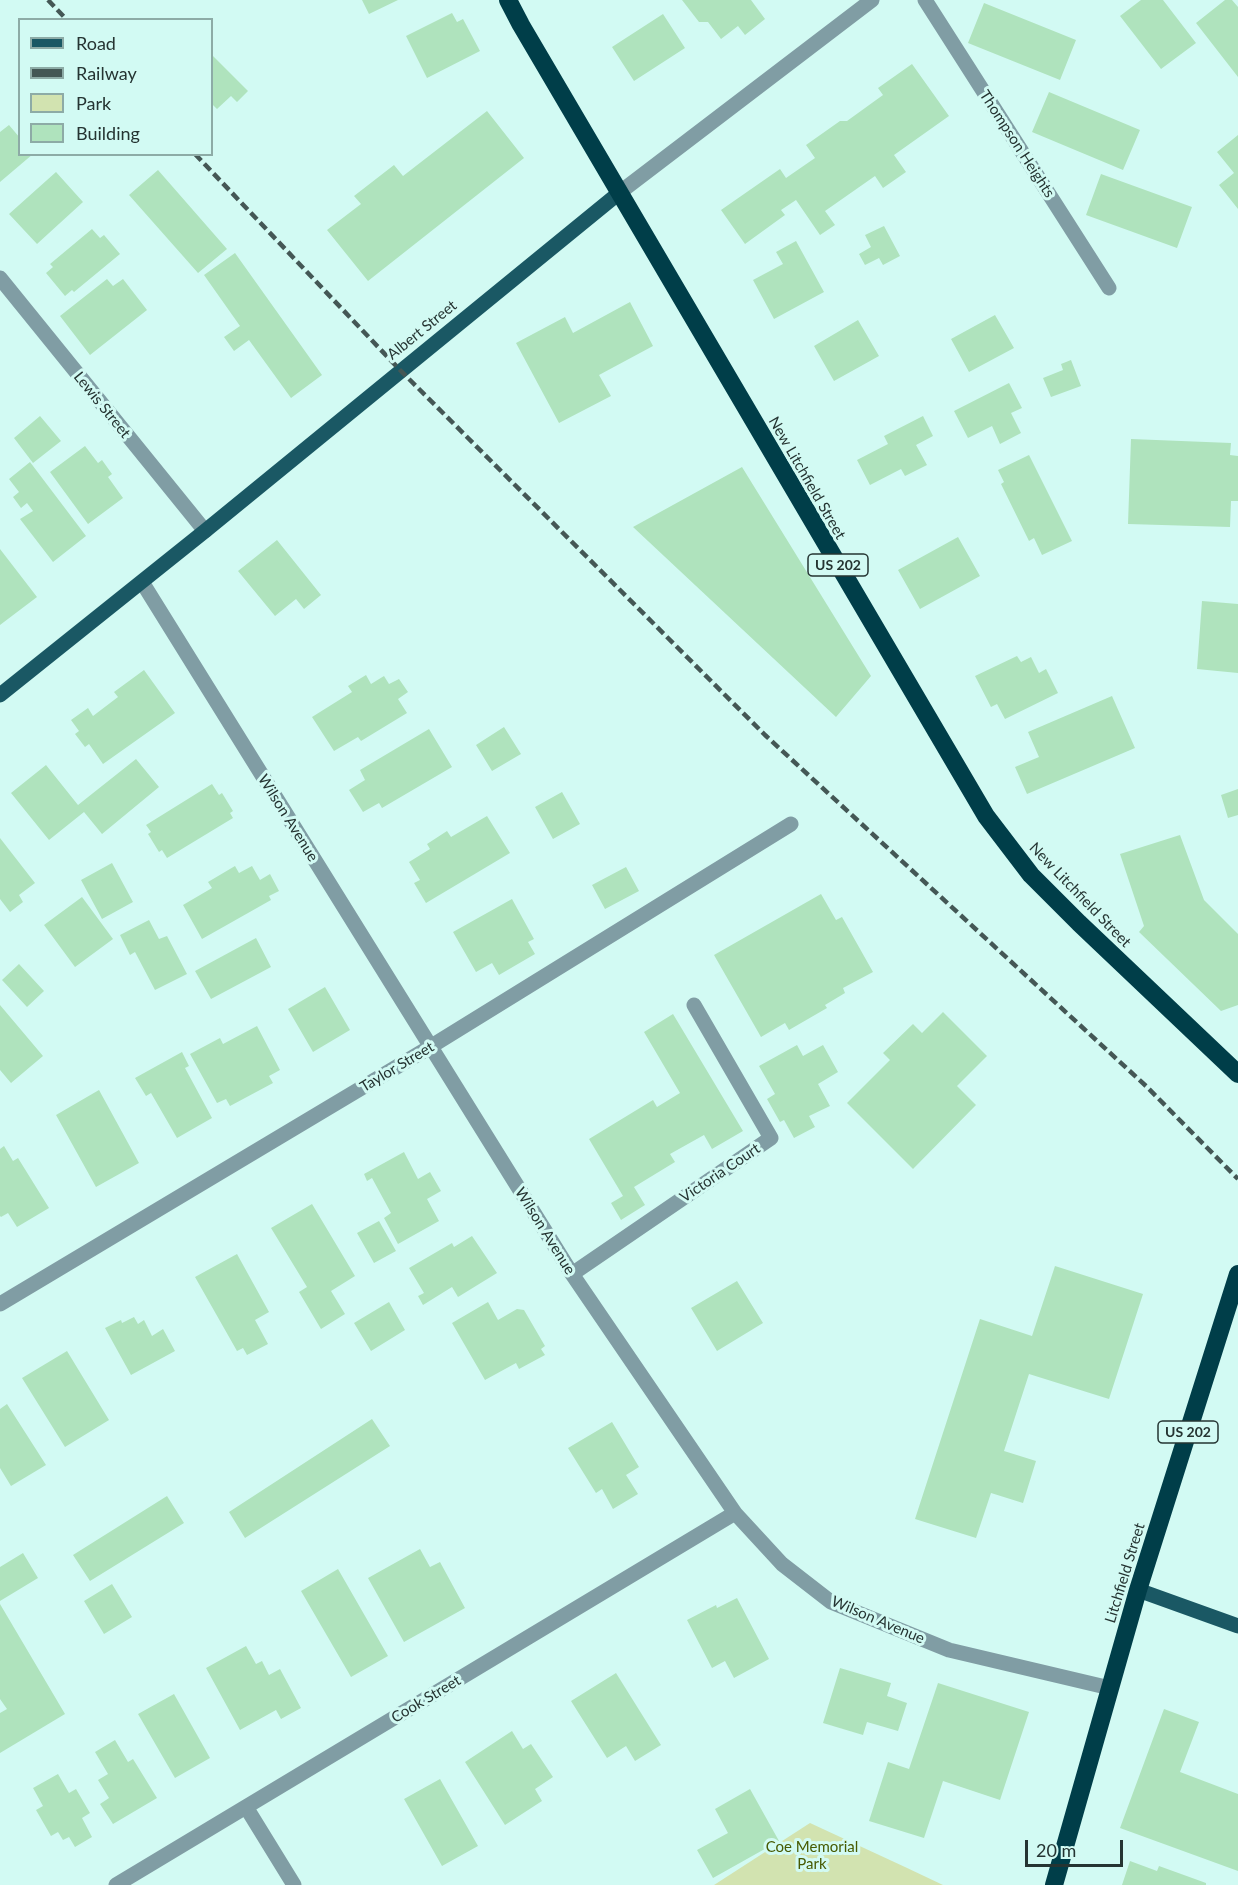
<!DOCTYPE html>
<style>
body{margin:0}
#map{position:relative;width:1238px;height:1885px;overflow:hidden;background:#d2faf3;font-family:Lato,sans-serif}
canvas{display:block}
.legend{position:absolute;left:18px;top:18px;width:195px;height:138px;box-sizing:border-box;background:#d2faf3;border:2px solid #8daba6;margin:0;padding:8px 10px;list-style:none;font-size:18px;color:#253432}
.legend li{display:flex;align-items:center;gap:12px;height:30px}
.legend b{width:30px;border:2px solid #8daba6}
.scale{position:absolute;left:1025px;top:1840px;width:98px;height:27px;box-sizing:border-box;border:3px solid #253432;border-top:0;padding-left:8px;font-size:18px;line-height:21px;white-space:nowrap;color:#253432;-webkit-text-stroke:4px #d2faf3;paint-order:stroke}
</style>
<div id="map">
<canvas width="1238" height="1885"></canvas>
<ul class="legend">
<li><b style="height:8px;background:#1a5864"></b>Road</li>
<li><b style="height:8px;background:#445755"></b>Railway</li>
<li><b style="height:16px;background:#d2e3b0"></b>Park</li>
<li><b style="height:16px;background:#afe3bd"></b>Building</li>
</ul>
<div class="scale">20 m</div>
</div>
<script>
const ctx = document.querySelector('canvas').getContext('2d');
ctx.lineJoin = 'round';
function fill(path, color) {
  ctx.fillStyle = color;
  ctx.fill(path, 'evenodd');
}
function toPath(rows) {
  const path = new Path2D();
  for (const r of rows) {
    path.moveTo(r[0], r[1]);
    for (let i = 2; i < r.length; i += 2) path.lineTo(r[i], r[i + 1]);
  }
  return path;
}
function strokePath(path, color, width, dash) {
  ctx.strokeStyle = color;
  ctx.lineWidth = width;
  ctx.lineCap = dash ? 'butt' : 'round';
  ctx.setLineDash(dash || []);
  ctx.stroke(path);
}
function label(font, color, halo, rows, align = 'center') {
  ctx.font = font + ' Lato,sans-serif';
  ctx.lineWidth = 6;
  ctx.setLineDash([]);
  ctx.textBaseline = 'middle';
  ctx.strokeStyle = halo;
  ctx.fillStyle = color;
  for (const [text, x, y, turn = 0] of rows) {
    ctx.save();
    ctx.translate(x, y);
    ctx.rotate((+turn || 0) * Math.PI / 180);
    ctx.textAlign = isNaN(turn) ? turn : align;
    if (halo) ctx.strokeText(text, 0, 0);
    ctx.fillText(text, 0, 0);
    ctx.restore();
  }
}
fill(toPath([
 [810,1823,905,1867,943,1885,714,1885]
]), '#d2e3b0');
fill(toPath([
 [362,0,398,0,369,14],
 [682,0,751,0,765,19,745,35,738,26,721,39,708,22,699,22],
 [1141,0,1163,0,1196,43,1161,69,1120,16],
 [1225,0,1232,0,1238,7,1238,77,1196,23],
 [984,3,1076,40,1060,80,968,43],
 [452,13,457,22,463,19,480,51,427,78,406,36],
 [663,14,685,48,634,81,612,47],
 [212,55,248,91,237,102,231,96,217,109,212,104],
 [912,64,949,116,894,155,906,172,883,188,875,176,825,211,835,225,820,235,796,200,781,210,785,215,745,244,721,210,780,169,786,178,815,158,806,145,840,121,847,121,883,95,878,88],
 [1049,92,1140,130,1123,170,1032,132],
 [487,111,524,158,368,281,327,230,361,204,354,196,394,165,403,176],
 [9,125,20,138,20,154,33,154,0,182,0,132],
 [1238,135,1238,209,1219,185,1234,173,1217,152],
 [158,170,227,249,198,273,129,195],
 [56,172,83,202,37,244,9,214],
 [1101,174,1192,207,1177,248,1086,215],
 [884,226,900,256,883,265,879,258,865,265,859,254,871,247,865,235],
 [92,229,100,238,104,235,120,254,74,292,72,290,65,296,46,273,53,267,50,264],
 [796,241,824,292,774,319,753,280,783,264,776,252],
 [235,253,322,375,291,398,249,340,234,351,224,337,240,326,204,275],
 [107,279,113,286,123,279,147,310,90,355,60,316],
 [630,302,653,346,599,375,611,396,559,423,516,343,565,317,573,333],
 [995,315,1014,348,969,372,951,339],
 [858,320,879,356,834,381,814,346],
 [1071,360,1081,386,1051,397,1043,378,1063,370,1061,364],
 [1009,383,1022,408,1011,413,1021,433,1000,444,992,426,968,438,954,411],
 [40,416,61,441,33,463,14,438],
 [923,416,933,436,916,445,927,465,905,476,901,469,870,485,857,460,888,444,884,436],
 [1131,439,1231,443,1230,455,1238,456,1238,501,1231,501,1230,527,1128,524],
 [85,446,98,463,102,460,112,474,108,477,123,498,88,524,50,472],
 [1029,455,1072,541,1042,555,1034,538,1029,541,1001,484,1004,482,998,470],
 [30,462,86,536,53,562,20,519,33,511,27,503,21,508,13,497,19,492,9,479],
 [742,467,871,676,836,717,633,527],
 [958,537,980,576,920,609,898,570],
 [277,540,321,595,304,609,296,599,275,616,238,571],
 [0,549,37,597,0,625],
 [1202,601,1238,604,1238,673,1197,669],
 [1017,656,1021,662,1031,657,1039,673,1046,669,1058,693,1005,719,997,704,991,707,975,676],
 [144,670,175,713,103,764,89,744,85,747,75,734,79,731,71,720,88,708,93,716,118,697,114,692],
 [366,675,371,684,384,676,389,684,399,679,408,692,398,699,407,713,361,741,358,737,334,751,312,717,352,692,348,686],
 [1112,696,1135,748,1027,794,1015,767,1039,757,1028,732],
 [504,727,521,754,492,771,476,745],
 [429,729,452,767,382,808,379,803,363,812,349,790,365,780,360,770],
 [136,759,159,787,102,834,84,812,49,840,11,793,46,765,78,805],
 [212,784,219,795,222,793,233,811,230,813,233,818,167,858,162,850,159,852,148,834,151,832,146,825],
 [1238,789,1238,815,1228,818,1221,795],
 [562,792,580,824,553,839,535,807],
 [487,816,510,853,426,903,414,883,420,880,409,862,430,849,427,844,447,831,451,837],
 [1180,835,1204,900,1238,934,1238,1005,1221,1011,1139,932,1144,926,1120,854],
 [0,838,35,883,19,895,23,902,10,912,0,899],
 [112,863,133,902,102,919,81,880],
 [235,866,239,873,252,866,260,880,270,874,279,891,269,896,271,900,202,939,183,905,212,888,208,882],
 [626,867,639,891,605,909,592,885],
 [821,894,836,920,842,917,873,972,843,988,845,993,825,1005,827,1008,789,1030,785,1023,761,1037,714,955],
 [82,897,113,939,75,967,44,925],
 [512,899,534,939,528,942,535,954,499,975,492,963,476,972,453,932],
 [149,920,159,939,167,936,187,974,155,990,135,952,130,955,120,935],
 [256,938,271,967,211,999,195,971],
 [19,964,44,991,27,1007,2,980],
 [325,987,350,1030,313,1052,288,1009],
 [0,1005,43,1056,11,1083,0,1070],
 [943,1012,987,1056,957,1086,976,1105,913,1169,847,1103,890,1060,883,1053,913,1024,922,1033],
 [673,1014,743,1131,712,1149,704,1135,670,1154,675,1162,634,1187,645,1205,621,1220,611,1203,623,1196,589,1139,653,1100,657,1107,680,1093,644,1032],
 [257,1026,280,1070,269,1076,273,1083,230,1106,226,1099,217,1103,190,1054,220,1038,223,1044],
 [797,1045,803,1056,823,1045,838,1072,818,1084,830,1106,809,1116,815,1127,794,1138,784,1120,780,1122,767,1099,775,1094,759,1066],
 [182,1052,189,1066,185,1068,212,1118,177,1138,151,1093,146,1096,135,1078],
 [99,1090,139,1163,96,1187,56,1115],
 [4,1146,13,1161,18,1158,49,1208,17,1227,8,1213,1,1217,0,1216,0,1149],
 [404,1152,418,1179,430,1172,441,1191,427,1199,439,1221,398,1244,384,1218,391,1213,372,1178,367,1181,364,1174],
 [312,1204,355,1276,331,1291,345,1314,321,1329,299,1292,307,1287,271,1228],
 [379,1221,396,1251,374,1263,357,1233],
 [472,1236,497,1273,458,1297,452,1287,423,1305,418,1296,424,1293,409,1268,452,1243,454,1247],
 [237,1254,269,1312,255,1320,268,1344,247,1355,243,1348,237,1351,195,1277],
 [1055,1266,1143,1294,1109,1399,1029,1374,1004,1451,1036,1461,1023,1503,991,1493,976,1538,915,1519,980,1319,1032,1336],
 [737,1281,763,1323,717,1351,691,1308],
 [389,1302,405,1330,371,1351,354,1323],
 [488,1302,498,1320,517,1309,524,1310,545,1346,541,1349,545,1355,519,1369,516,1363,485,1380,452,1323],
 [134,1317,138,1324,144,1320,152,1336,163,1329,175,1351,131,1375,105,1328,121,1320,122,1323],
 [67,1351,109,1420,65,1447,22,1378],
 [7,1404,46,1465,11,1486,0,1468,0,1409],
 [372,1419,390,1446,245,1538,229,1512],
 [612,1422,639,1467,626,1475,638,1494,613,1509,602,1489,596,1493,568,1448],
 [167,1496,184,1523,90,1581,73,1555],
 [420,1549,430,1567,440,1562,465,1608,404,1642,368,1578],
 [23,1553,38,1578,0,1601,0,1567],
 [338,1569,388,1656,351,1677,301,1591],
 [112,1584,132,1617,104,1634,84,1601],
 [737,1598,769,1659,734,1678,725,1661,712,1668,687,1620,716,1605,717,1608],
 [0,1604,65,1714,0,1753,0,1713,7,1709,0,1699],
 [246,1646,256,1664,262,1661,269,1675,280,1669,301,1708,281,1719,276,1710,240,1730,206,1668],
 [840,1668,891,1683,887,1696,907,1703,898,1731,867,1722,863,1735,823,1723],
 [616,1673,661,1745,635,1761,626,1746,607,1758,571,1701],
 [938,1683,1029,1712,1000,1800,943,1781,924,1838,869,1821,888,1762,909,1769],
 [174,1694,210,1758,175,1778,138,1714],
 [1164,1709,1199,1722,1180,1772,1238,1794,1238,1871,1120,1828],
 [512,1731,523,1749,531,1744,553,1777,535,1789,542,1801,505,1825,465,1762],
 [115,1740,128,1762,133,1759,157,1798,113,1824,100,1804,109,1798,98,1780,108,1774,95,1752],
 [58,1774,69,1793,76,1789,90,1813,82,1818,92,1837,75,1847,69,1837,63,1840,58,1832,51,1836,36,1810,43,1806,33,1788],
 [440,1779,478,1846,442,1866,404,1799],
 [750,1789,779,1841,713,1878,697,1850,728,1833,715,1809],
 [1130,1861,1157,1871,1159,1866,1206,1883,1206,1885,1122,1885]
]), '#afe3bd');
strokePath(toPath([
 [925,0,1109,288],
 [619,193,872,0],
 [0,278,205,531],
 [142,582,572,1274,735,1513,782,1564,831,1602,949,1650,1110,1688],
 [572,1274,771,1138,694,1005],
 [0,1304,430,1047,791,824],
 [246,1807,294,1885],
 [116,1885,735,1513]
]), '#809da4', 15);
strokePath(toPath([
 [0,695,205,531,619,193],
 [1138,1590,1238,1626]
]), '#1a5864', 15);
strokePath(toPath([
 [508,0,521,25,986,816,1031,875,1079,923,1238,1074],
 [1054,1885,1138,1590,1238,1274]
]), '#003e49', 18);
strokePath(toPath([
 [48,0,67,20],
 [195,154,400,370,765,735,1146,1086,1238,1179]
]), '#445755', 4.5, [9, 4.5]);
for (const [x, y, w] of [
 [838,565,60],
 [1188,1432,60]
]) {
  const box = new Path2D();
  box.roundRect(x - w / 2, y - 11, w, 22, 4.5);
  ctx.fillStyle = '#d2faf3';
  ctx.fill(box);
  strokePath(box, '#253432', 1.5);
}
label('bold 14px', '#253432', null, [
 ["US 202",838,565],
 ["US 202",1188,1432]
]);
label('15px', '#253432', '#d2faf3', [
 ["Thompson Heights",1017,144,57],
 ["Albert Street",422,330,-39],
 ["Lewis Street",102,405,51],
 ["New Litchfield Street",807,478,60],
 ["Wilson Avenue",288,818,58],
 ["New Litchfield Street",1080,895,46],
 ["Taylor Street",397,1067,-31],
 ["Victoria Court",720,1173,-34],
 ["Wilson Avenue",545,1231,58],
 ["Litchfield Street",1125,1573,-73],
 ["Wilson Avenue",878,1620,23],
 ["Cook Street",426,1699,-31]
]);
label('15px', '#475a02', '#d2faf3', [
 ["Coe Memorial",812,1847],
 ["Park",812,1864]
]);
</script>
